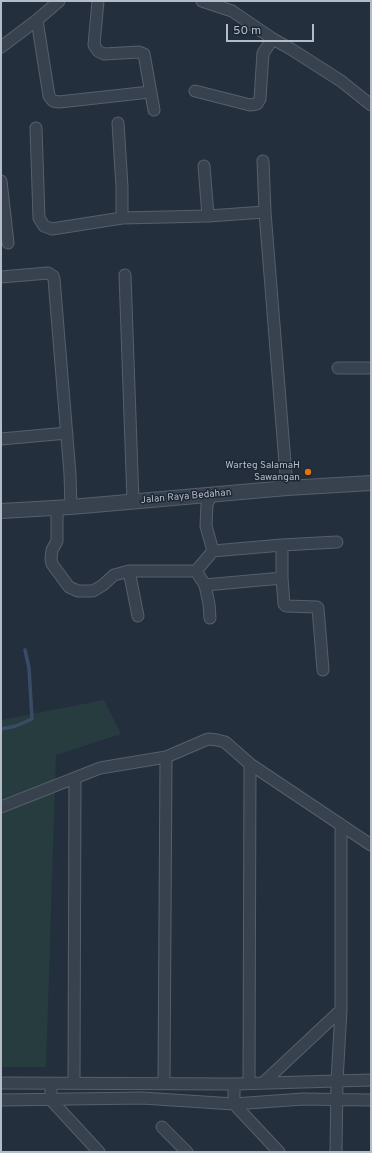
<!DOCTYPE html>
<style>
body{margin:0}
#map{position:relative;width:372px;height:1153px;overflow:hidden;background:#242f3e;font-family:Overpass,sans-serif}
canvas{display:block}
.frame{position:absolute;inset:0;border:2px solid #b4bcc9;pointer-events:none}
.scale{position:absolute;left:226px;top:24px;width:88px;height:18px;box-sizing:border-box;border:2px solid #b4bcc9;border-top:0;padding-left:5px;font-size:12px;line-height:14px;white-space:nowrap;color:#b4bcc9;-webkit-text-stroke:3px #1d2633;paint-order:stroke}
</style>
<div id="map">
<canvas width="372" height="1153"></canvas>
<div class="frame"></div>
<div class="scale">50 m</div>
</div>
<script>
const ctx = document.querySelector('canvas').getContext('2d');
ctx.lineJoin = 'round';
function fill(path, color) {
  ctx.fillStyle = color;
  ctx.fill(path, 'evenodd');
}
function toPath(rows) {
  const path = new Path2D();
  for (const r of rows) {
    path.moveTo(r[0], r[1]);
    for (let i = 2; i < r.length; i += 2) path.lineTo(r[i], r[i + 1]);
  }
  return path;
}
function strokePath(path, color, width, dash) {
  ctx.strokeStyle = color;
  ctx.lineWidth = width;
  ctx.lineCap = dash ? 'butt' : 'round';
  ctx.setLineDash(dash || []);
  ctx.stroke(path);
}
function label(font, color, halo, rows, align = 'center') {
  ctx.font = font + ' Overpass,sans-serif';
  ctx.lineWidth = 3;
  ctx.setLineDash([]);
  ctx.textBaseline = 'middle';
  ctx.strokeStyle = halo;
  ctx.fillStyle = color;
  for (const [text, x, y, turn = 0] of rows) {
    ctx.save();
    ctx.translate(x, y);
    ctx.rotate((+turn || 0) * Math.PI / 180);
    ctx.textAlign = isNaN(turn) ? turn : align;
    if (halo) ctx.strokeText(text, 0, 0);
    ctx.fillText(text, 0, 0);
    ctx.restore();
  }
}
fill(toPath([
 [104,700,121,734,56,755,46,1067,1,1067,1,720]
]), '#263c3f');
strokePath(toPath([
 [1,729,16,726,32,719,29,668,25,650]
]), '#394c67', 3.5);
const minor = toPath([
 [98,1,94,45,98,51,104,54,139,52,144,54,154,110],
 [202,1,232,11,273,39,291,49,341,81,371,105],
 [37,20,49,96,53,101,59,102,150,92],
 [1,47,37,20,59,1],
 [195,91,250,105,257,104,260,99,263,53,273,39],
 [118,123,122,187,122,218,208,216,265,212,287,488],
 [36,128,39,218,44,226,52,229,122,218],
 [263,161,265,212],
 [204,166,208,216],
 [1,181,8,243],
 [125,275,133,501],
 [1,277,48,273,53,276,54,279,70,474,71,507],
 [338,368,371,368],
 [1,439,67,433],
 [57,508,57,541,52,550,51,559,52,564,69,587,78,591,93,591,103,585,114,575,129,571,196,571,213,551,206,526,207,504,212,494],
 [282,545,282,578,284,604,286,606,317,607,318,608,323,670],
 [213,551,282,545,337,542],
 [129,571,138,616],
 [196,571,205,585,209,604,210,618],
 [205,585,282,578],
 [1,807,100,768,166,757,208,739,217,740,225,742,250,764,371,845],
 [1,1083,234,1084,371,1080],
 [51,1083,51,1100,99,1152],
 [74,1083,75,778],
 [164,1083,166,757],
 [249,1083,250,764],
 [263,1083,341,1010],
 [234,1084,234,1104,279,1152],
 [1,1100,142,1098,234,1104,303,1099,371,1100],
 [162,1127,187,1152],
 [336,1152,337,1081,341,1010,341,826]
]);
const tertiary = toPath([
 [1,511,71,507,287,488,371,483]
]);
strokePath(minor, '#565f6c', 13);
strokePath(tertiary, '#565f6c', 16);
strokePath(minor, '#38414e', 11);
strokePath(tertiary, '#38414e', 14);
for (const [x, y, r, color] of [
 [308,472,4,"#e8710a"]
]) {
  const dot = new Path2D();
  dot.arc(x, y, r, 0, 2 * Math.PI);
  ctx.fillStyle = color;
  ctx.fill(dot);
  strokePath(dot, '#1d2633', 1.5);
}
label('10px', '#b4bcc9', '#1d2633', [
 ["Warteg SalamaH",300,466],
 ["Sawangan",300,478]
], 'right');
label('10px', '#b4bcc9', '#1d2633', [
 ["Jalan Raya Bedahan",186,497,-5]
]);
</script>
